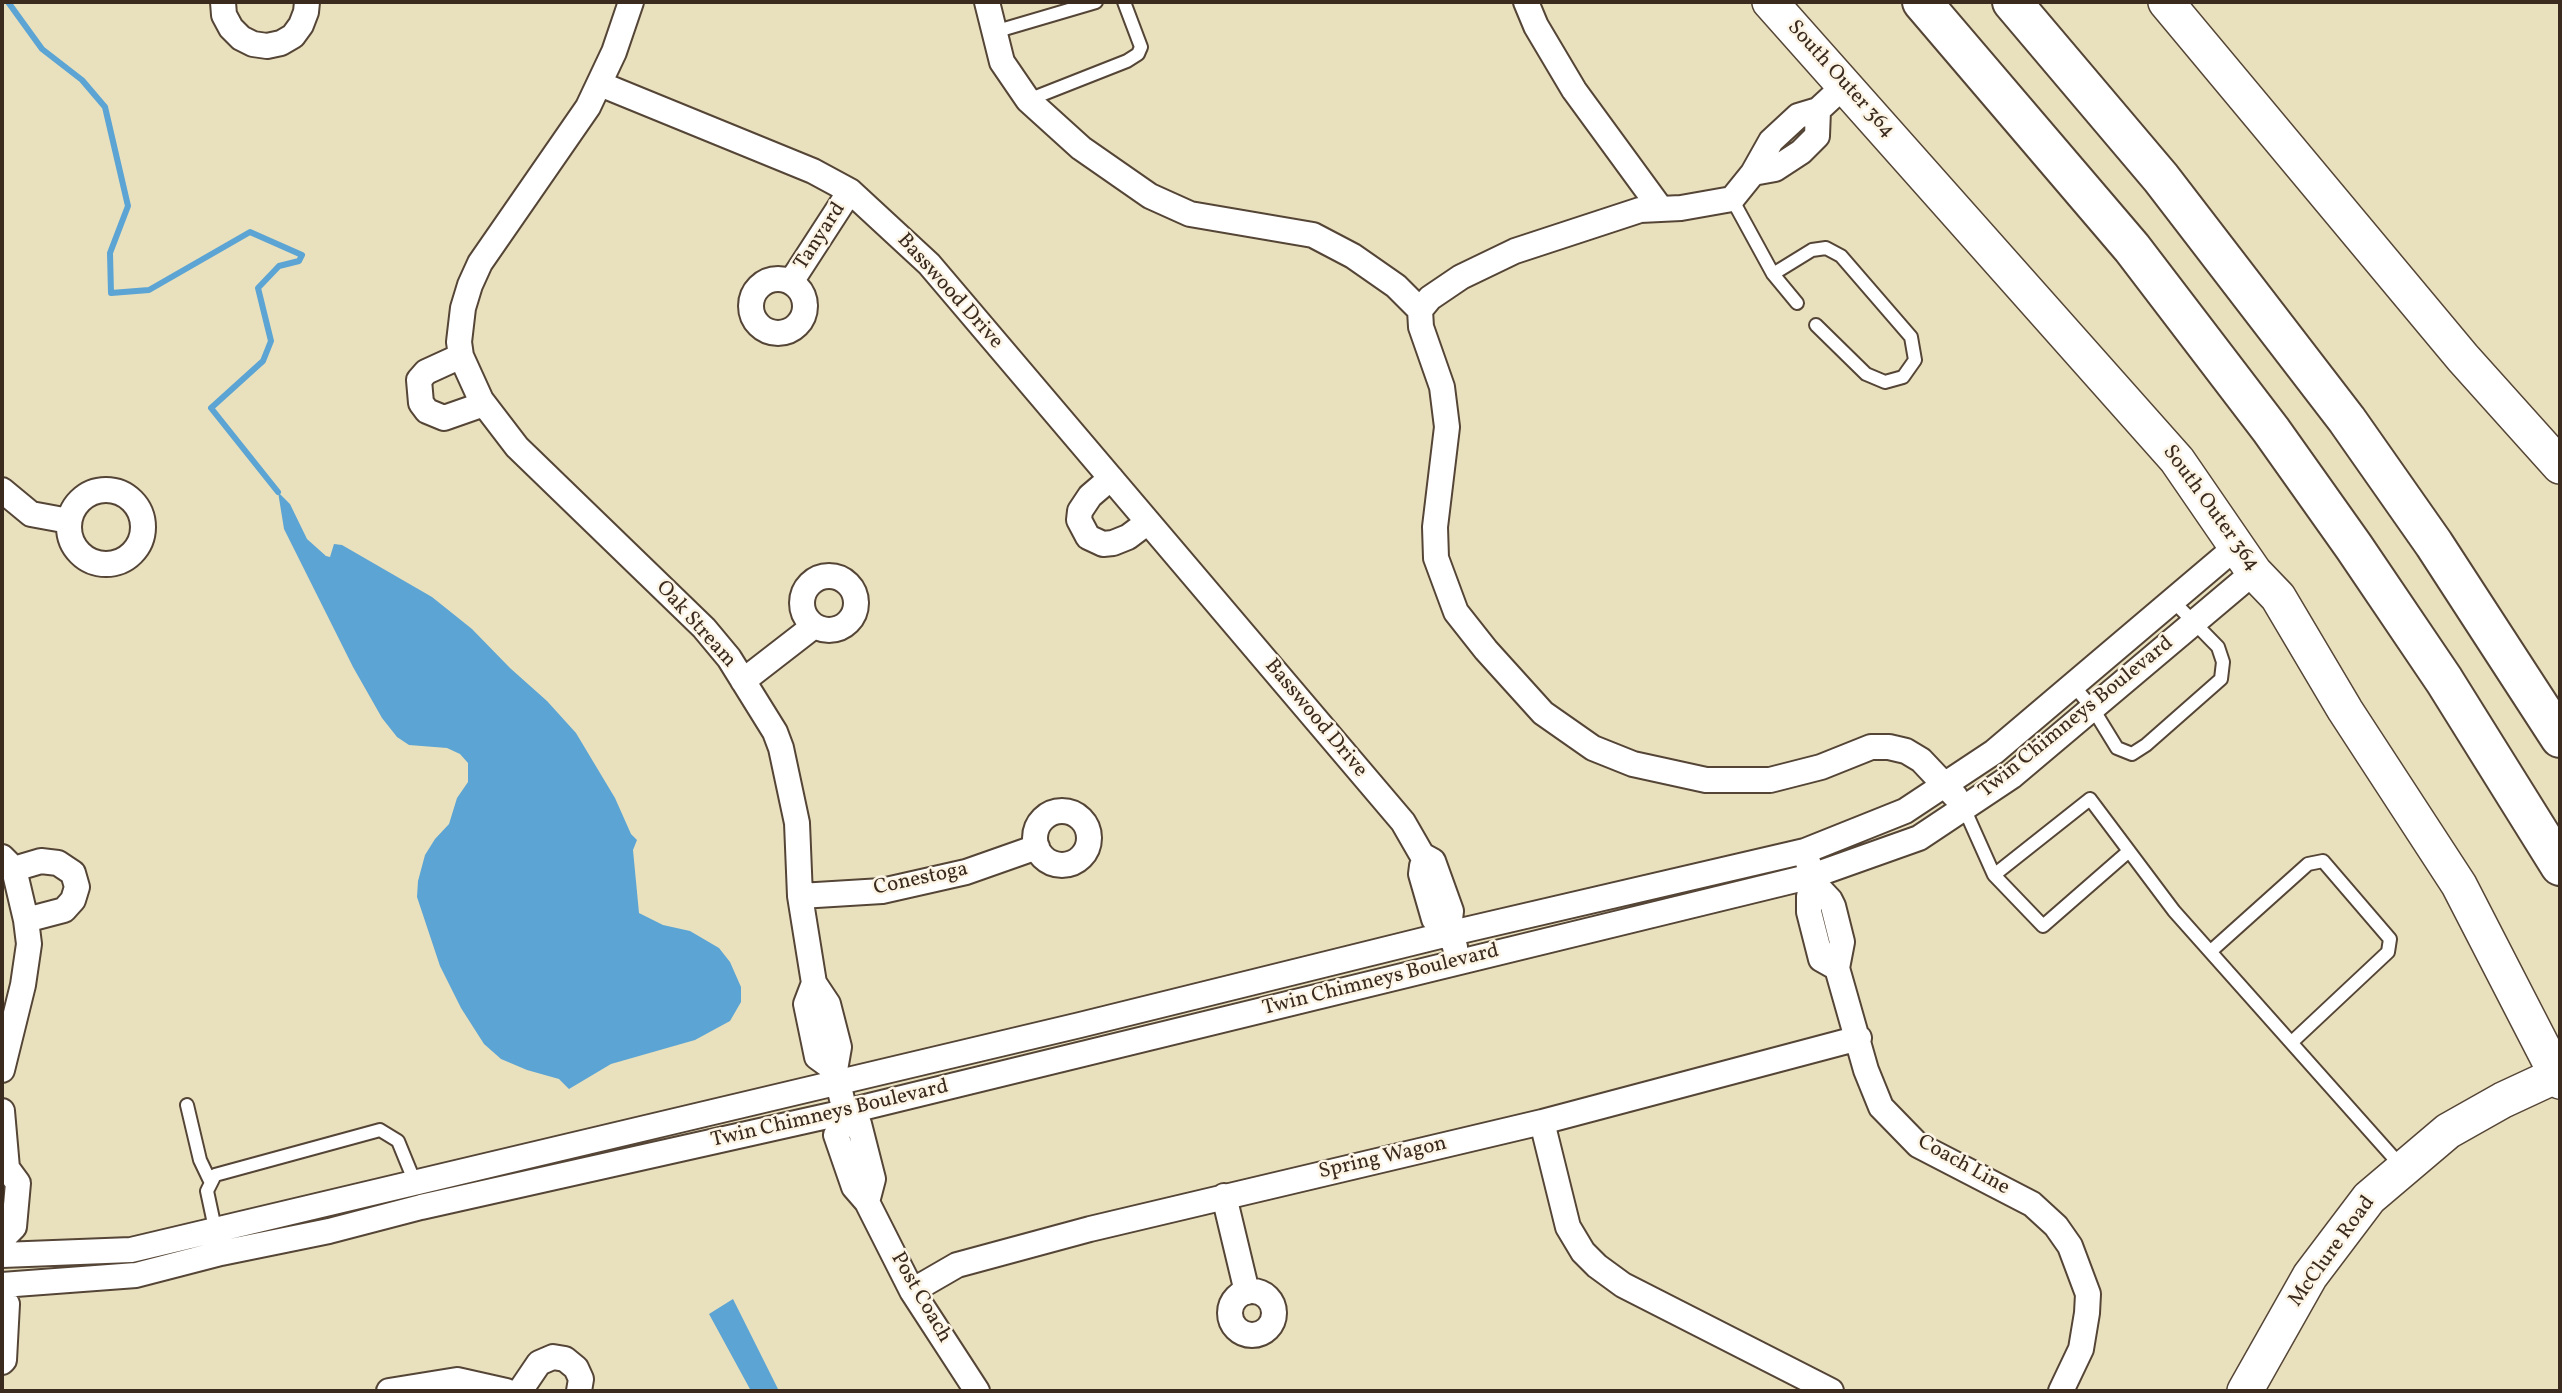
<!DOCTYPE html>
<style>
body{margin:0}
#map{position:relative;width:2562px;height:1393px;overflow:hidden;background:#e9e1be;font-family:Vollkorn,serif}
canvas{display:block}
.frame{position:absolute;inset:0;border:4px solid #3b2a1e;pointer-events:none}
</style>
<div id="map">
<canvas width="2562" height="1393"></canvas>
<div class="frame"></div>
</div>
<script>
const ctx = document.querySelector('canvas').getContext('2d');
ctx.lineJoin = 'round';
function fill(path, color) {
  ctx.fillStyle = color;
  ctx.fill(path, 'evenodd');
}
function toPath(rows) {
  const path = new Path2D();
  for (const r of rows) {
    if (r.length === 3) {
      path.moveTo(r[0] + r[2], r[1]);
      path.arc(r[0], r[1], r[2], 0, 2 * Math.PI);
      continue;
    }
    path.moveTo(r[0], r[1]);
    for (let i = 2; i < r.length; i += 2) path.lineTo(r[i], r[i + 1]);
  }
  return path;
}
function strokePath(path, color, width, dash) {
  ctx.strokeStyle = color;
  ctx.lineWidth = width;
  ctx.lineCap = dash ? 'butt' : 'round';
  ctx.setLineDash(dash || []);
  ctx.stroke(path);
}
function label(font, color, halo, rows, align = 'center') {
  ctx.font = font + ' Vollkorn,serif';
  ctx.lineWidth = 5;
  ctx.setLineDash([]);
  ctx.textBaseline = 'middle';
  ctx.strokeStyle = halo;
  ctx.fillStyle = color;
  for (const [text, x, y, turn = 0] of rows) {
    ctx.save();
    ctx.translate(x, y);
    ctx.rotate((+turn || 0) * Math.PI / 180);
    ctx.textAlign = isNaN(turn) ? turn : align;
    if (halo) ctx.strokeText(text, 0, 0);
    ctx.fillText(text, 0, 0);
    ctx.restore();
  }
}
fill(toPath([
 [278,492,290,504,307,539,326,556,330,557,334,544,342,545,432,597,472,629,510,668,547,701,576,733,615,798,631,834,637,840,633,850,639,913,663,925,690,931,719,948,730,962,741,987,741,1002,730,1021,695,1040,611,1064,569,1089,559,1079,527,1070,501,1059,484,1044,461,1008,440,966,417,897,418,881,425,855,435,839,449,824,457,798,468,782,468,763,460,754,447,748,409,745,397,737,382,718,353,667,284,529],
 [733,1299,779,1391,751,1391,709,1314]
]), '#5ca4d3');
strokePath(toPath([
 [8,2,42,49,82,80,105,107,128,206,110,253,111,293,149,290,250,232,302,255,299,261,279,266,258,288,271,341,263,361,211,408,278,492]
]), '#5ca4d3', 6);
const lane = toPath([
 [994,32,1096,2],
 [1028,100,1127,61,1138,54,1141,47,1124,2],
 [1732,199,1773,274,1797,303],
 [1773,274,1812,250,1826,248,1841,256,1911,337,1915,360,1903,377,1885,382,1866,374,1816,325],
 [2074,686,2093,709,2117,748,2132,754,2146,745,2221,679,2223,662,2218,647,2173,601],
 [1964,808,1994,875,2090,799,2174,911,2401,1166],
 [1994,875,2043,926,2129,851],
 [2211,951,2308,864,2323,861,2390,939,2388,952,2292,1042],
 [187,1105,200,1160,211,1183],
 [216,1233,207,1191,215,1175,380,1130,398,1141,416,1185]
]);
const street = toPath([
 [223,2,224,15,231,28,241,38,253,44,267,46,281,43,293,36,301,25,306,12,307,2],
 [631,2,614,52,588,107,480,263,470,285,463,308,459,342,461,356,481,400,517,447,704,628,729,658,775,732,781,748,797,823,800,896,814,983,828,1004,839,1047,835,1070,847,1120,836,1135,854,1187,867,1202,912,1291,977,1391],
 [987,2,1002,62,1028,100,1081,148,1150,196,1190,214,1313,235,1353,256,1396,286,1420,310],
 [1526,2,1536,26,1574,90,1661,209],
 [600,84,813,171,850,191,929,264,1403,822,1422,855,1433,861,1451,911,1449,927,1455,947],
 [1845,85,1818,110,1798,116,1771,141,1753,173,1732,199,1681,208,1640,210,1515,251,1461,277,1430,298,1420,310,1421,327,1442,387,1447,427,1435,527,1436,558,1456,612,1486,650,1543,713,1593,748,1633,764,1706,780,1770,780,1821,767,1871,747,1889,747,1906,751,1921,760,1955,796],
 [1753,173,1775,169,1801,152,1817,136,1818,110],
 [778,306,27],
 [791,282,850,191],
 [461,356,426,372,419,380,421,403,427,411,444,418,484,404],
 [1111,478,1090,496,1080,511,1079,520,1088,537,1103,544,1113,543,1128,537,1148,522],
 [106,527,37],
 [2,490,31,514,69,521],
 [829,603,27],
 [743,681,814,626],
 [1062,838,27],
 [2,857,14,869,26,920,29,944,23,985,2,1070],
 [1808,862,1815,884,1830,900,1833,906,1842,942,1837,968,1866,1070,1881,1107,1918,1145,2032,1204,2056,1226,2070,1246,2088,1294,2087,1313,2081,1349,2061,1391],
 [1422,866,1421,874,1434,919,1449,927],
 [14,869,41,861,58,863,73,873,77,887,73,900,64,910,26,920],
 [1815,884,1809,896,1809,912,1821,959,1837,968],
 [800,896,882,891,966,872,1037,847],
 [814,983,806,1004,817,1057,835,1070],
 [2,1111,7,1168,18,1183,14,1227,2,1239],
 [847,1120,859,1124,873,1179,867,1202],
 [1542,1122,1568,1227,1583,1252,1597,1266,1623,1285,1831,1391],
 [1224,1196,1247,1292],
 [2,1255,131,1250,1080,1025,1452,933,1805,851,1905,811,1994,752,2237,546],
 [2,1285,136,1275,221,1253,329,1231,421,1207,845,1112,1812,876,1919,838,2012,776,2254,572],
 [912,1291,957,1265,1090,1229,1542,1122,1859,1038],
 [1252,1313,22],
 [2,1299,7,1304,4,1360,2,1362],
 [389,1391,457,1380,506,1391],
 [520,1391,539,1363,553,1357,565,1359,576,1368,581,1379,579,1391]
]);
const secondary = toPath([
 [1770,2,2177,460,2254,572,2278,597,2345,710,2459,885,2560,1081],
 [2166,2,2463,358,2560,466],
 [2245,1391,2310,1276,2369,1198,2448,1131,2503,1100,2557,1075]
]);
const highway = toPath([
 [1922,2,2132,248,2271,430,2354,547,2444,680,2560,866],
 [2012,2,2161,178,2347,420,2434,544,2560,738]
]);
strokePath(lane, '#554536', 16);
strokePath(street, '#554536', 28);
strokePath(secondary, '#554536', 38);
strokePath(highway, '#554536', 42);
strokePath(lane, '#fff', 12);
strokePath(street, '#fff', 24);
strokePath(secondary, '#fff', 35);
strokePath(highway, '#fff', 38);
label('21px', '#3b2a1e', '#fcf5e5', [
 ["South Outer 364",1840,80,48],
 ["Tanyard",821,237,-57],
 ["Basswood Drive",949,292,48],
 ["South Outer 364",2210,509,54],
 ["Oak Stream",695,625,48],
 ["Twin Chimneys Boulevard",2077,718,-39],
 ["Basswood Drive",1315,719,50],
 ["Conestoga",921,880,-12],
 ["Twin Chimneys Boulevard",1381,981,-14],
 ["Twin Chimneys Boulevard",830,1115,-13],
 ["Spring Wagon",1383,1159,-13],
 ["Coach Line",1963,1166,29],
 ["McClure Road",2333,1252,-54],
 ["Post Coach",920,1298,60]
]);
</script>
